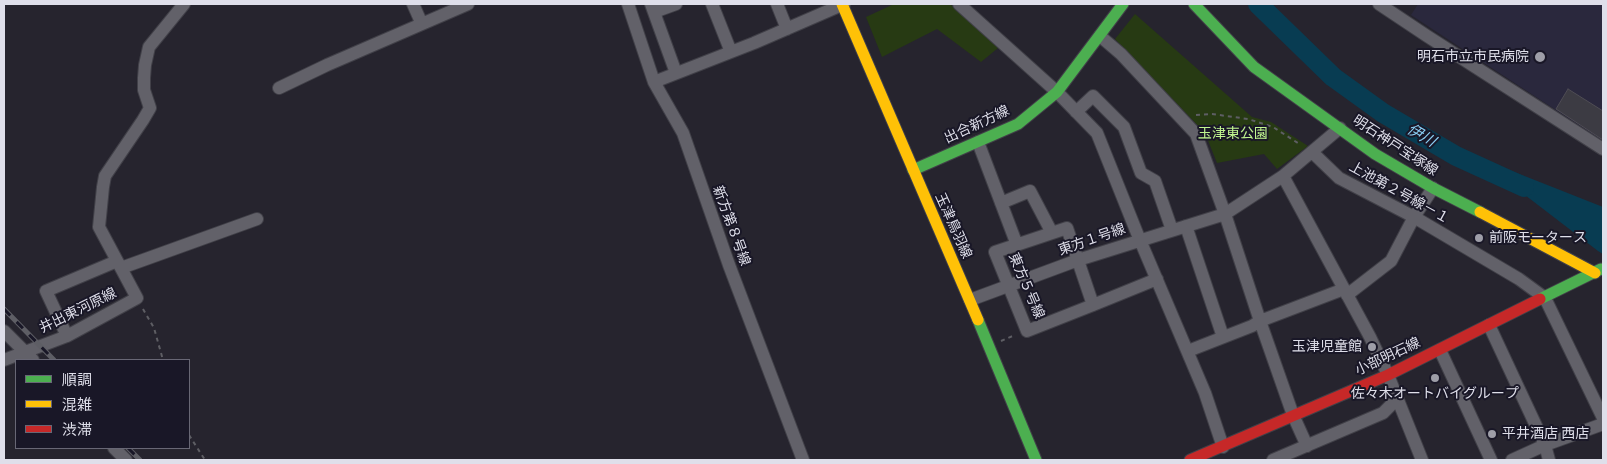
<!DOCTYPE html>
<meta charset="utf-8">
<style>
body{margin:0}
#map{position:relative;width:1607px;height:464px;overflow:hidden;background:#26242e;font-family:"Archivo Narrow","Noto Sans JP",sans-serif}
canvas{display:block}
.frame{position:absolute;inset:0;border:5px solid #dfdfea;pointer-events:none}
.legend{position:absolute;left:15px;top:359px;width:175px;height:90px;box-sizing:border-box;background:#191727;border:1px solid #686775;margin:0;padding:6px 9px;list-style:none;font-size:15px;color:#dfdfea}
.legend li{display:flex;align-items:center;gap:10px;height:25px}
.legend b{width:25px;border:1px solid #686775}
</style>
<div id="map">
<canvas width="1607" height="464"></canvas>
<div class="frame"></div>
<ul class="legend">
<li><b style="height:6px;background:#4caf50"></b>順調</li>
<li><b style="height:6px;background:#ffc107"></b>混雑</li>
<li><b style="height:6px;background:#c62828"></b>渋滞</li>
</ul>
</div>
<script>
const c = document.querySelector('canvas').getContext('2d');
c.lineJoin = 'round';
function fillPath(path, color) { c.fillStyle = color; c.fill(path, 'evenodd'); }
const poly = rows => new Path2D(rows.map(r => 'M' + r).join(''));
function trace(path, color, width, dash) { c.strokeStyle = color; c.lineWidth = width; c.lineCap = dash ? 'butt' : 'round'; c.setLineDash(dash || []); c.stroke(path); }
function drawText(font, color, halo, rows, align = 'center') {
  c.font = font + ' "Archivo Narrow","Noto Sans JP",sans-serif'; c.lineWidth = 4; c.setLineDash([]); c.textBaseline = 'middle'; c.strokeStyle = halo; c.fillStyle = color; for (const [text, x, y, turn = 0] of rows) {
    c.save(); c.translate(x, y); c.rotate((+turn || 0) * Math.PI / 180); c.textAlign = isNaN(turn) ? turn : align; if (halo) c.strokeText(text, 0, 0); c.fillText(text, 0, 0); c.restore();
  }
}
fillPath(poly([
 [1418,4,1603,4,1603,141,1411,15]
]), '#2a283d');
fillPath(poly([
 [894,4,950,4,998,48,981,62,937,29,882,57,866,17],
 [1135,14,1252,117,1271,122,1308,146,1277,169,1264,154,1217,163,1205,133,1115,39]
]), '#273a13');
fillPath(poly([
 [1474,156,1603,207,1603,254,1598,251]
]), '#083c52');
trace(poly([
 [1258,4,1333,77,1383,113,1456,156,1524,187]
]), '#083c52', 20);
const building = poly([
 [1568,89,1603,111,1603,140,1556,109,1568,89]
]);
fillPath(building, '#3c3b43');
trace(building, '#4e4c54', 1);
const street = poly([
 [413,4,421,22],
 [628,4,654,82,683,133,729,265,803,460],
 [651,4,676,73],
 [712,4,731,52],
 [777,4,787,29],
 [959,4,1057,92,1097,133,1137,233,1205,393,1223,447],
 [1379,4,1427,36,1603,149],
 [654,12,676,4],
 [1100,36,1121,54,1196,134,1225,214,1260,321,1293,415,1307,446],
 [654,82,754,43,844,4],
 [279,88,327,65,468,4],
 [1076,112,1093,96,1124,127,1141,173,1155,181,1172,230],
 [978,142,1017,245],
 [1312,152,1339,178,1414,217,1519,279,1545,298,1603,418],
 [1283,176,1370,337,1388,375,1422,460],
 [1001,203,1030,191,1052,233],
 [1186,226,1223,337],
 [121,268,257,219],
 [1347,295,1391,261,1414,217,1433,188],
 [970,300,1078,260,1225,214,1283,176,1340,128],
 [1093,305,1067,228,995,252,1027,331,1093,305,1157,279],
 [1489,325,1545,445,1549,460],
 [4,331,33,360],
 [67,336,46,291,117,261],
 [1440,350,1491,460],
 [1188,351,1252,326,1260,321,1344,289],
 [4,360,67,336,137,298,99,227,103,187,105,176,143,120,150,108,144,90,144,78,145,65,149,47,184,4],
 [114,448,126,460],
 [1273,460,1383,413,1396,400],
 [1512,460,1545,445,1603,424]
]);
const fast = poly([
 [1194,4,1254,67,1375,154,1433,188,1480,212],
 [913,170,1018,124,1057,92,1123,4],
 [1540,299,1601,269],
 [978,320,1036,460]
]);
const slow = poly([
 [842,4,978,320],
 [1480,212,1595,273]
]);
const jam = poly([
 [1190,460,1388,375,1540,299]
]);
trace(street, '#414048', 14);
trace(fast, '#414048', 13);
trace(slow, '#414048', 13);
trace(jam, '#414048', 13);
trace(poly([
 [1196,115,1212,114,1248,119,1273,127,1301,145],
 [143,309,154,328,163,360],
 [1001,341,1015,335],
 [189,435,205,460]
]), '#5e5e64', 2, [4, 4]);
trace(street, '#626169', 12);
trace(fast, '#4caf50', 11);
trace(slow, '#ffc107', 11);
trace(jam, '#c62828', 11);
const rail = poly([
 [4,309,54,360],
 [128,448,140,460]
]);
trace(rail, '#5e5e65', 5);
trace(rail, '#191727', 3, [9]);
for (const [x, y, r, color] of [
 [1540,57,6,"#9e9ea8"],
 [1479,238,5,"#9e9ea8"],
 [1372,347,5,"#9e9ea8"],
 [1435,378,5,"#9e9ea8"],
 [1492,434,5,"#9e9ea8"]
]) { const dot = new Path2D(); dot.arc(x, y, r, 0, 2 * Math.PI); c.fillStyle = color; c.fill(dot); trace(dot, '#191727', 2); }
drawText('14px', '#dfdfea', '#191727', [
 ["明石市立市民病院",1529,57],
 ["前阪モータース",1489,238,"left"],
 ["玉津児童館",1362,347],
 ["佐々木オートバイグループ",1435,394,"center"],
 ["平井酒店 西店",1502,434,"left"]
], 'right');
drawText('14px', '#dfdfea', '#191727', [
 ["出合新方線",977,125,-25],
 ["明石神戸宝塚線",1395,146,33],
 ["上池第２号線－１",1399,193,29],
 ["新方第８号線",731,226,70],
 ["玉津鳥羽線",953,226,66],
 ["東方１号線",1092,240,-19],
 ["東方５号線",1026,286,67],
 ["井出東河原線",78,311,-26],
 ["小部明石線",1388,357,-25]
]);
drawText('14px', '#c0f68f', '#191727', [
 ["玉津東公園",1233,134]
]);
drawText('italic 15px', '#8bcff4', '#191727', [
 ["伊川",1421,136,30]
]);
</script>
